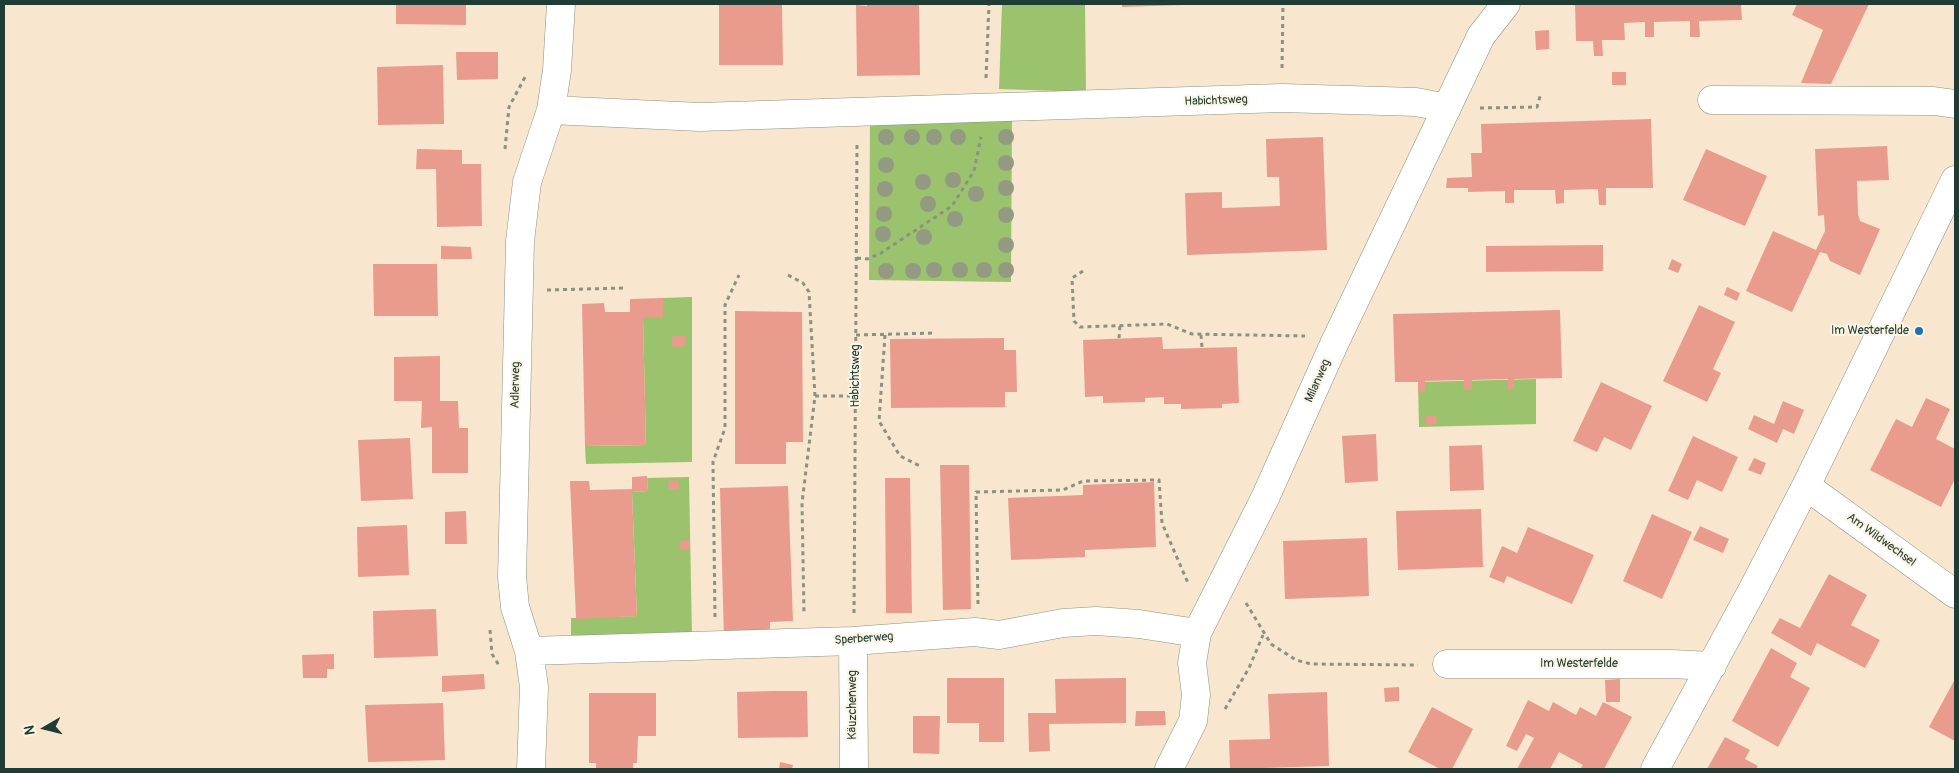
<!DOCTYPE html>
<meta charset="utf-8">
<style>
body{margin:0}
#map{position:relative;width:1959px;height:773px;overflow:hidden;background:#f8e6cf;font-family:Pangolin,sans-serif}
canvas{display:block}
.frame{position:absolute;inset:0;border:5px solid #1f3d34;pointer-events:none}
.north{position:absolute;left:20px;top:703px;width:50px;height:50px;-webkit-text-stroke:4px #fcf5e5;paint-order:stroke;rotate:262deg;font-size:14px;font-weight:700;line-height:20px;text-align:center;color:#1f3d34}
.north::after{content:'';display:block;margin:auto;width:18px;height:22px;background:#1f3d34;clip-path:polygon(50% 0,100% 100%,50% 72%,0 100%)}
</style>
<div id="map">
<canvas width="1959" height="773"></canvas>
<div class="frame"></div>
<div class="north">N</div>
</div>
<script>
const c = document.querySelector('canvas').getContext('2d');
c.lineJoin = 'round';
function fillPath(path, color) { c.fillStyle = color; c.fill(path, 'evenodd'); }
const poly = rows => new Path2D(rows.map(r => 'M' + r).join(''));
function trace(path, color, width, dash) { c.strokeStyle = color; c.lineWidth = width; c.lineCap = dash ? 'butt' : 'round'; c.setLineDash(dash || []); c.stroke(path); }
function drawText(font, color, halo, rows, align = 'center') {
  c.font = font + ' Pangolin,sans-serif'; c.lineWidth = 4; c.setLineDash([]); c.textBaseline = 'middle'; c.strokeStyle = halo; c.fillStyle = color; for (const [text, x, y, turn = 0] of rows) {
    c.save(); c.translate(x, y); c.rotate((+turn || 0) * Math.PI / 180); c.textAlign = isNaN(turn) ? turn : align; if (halo) c.strokeText(text, 0, 0); c.fillText(text, 0, 0); c.restore();
  }
}
fillPath(poly([
 [1002,4,1085,4,1086,92,999,89],
 [1012,116,1011,282,869,280,870,119],
 [692,297,692,462,586,464,585,446,646,445,643,317,663,317,663,298],
 [1536,379,1536,424,1419,427,1418,382],
 [689,477,692,638,571,641,571,618,637,616,632,492,648,491,647,478]
]), '#9bc26d');
fillPath(poly([
 [396,4,466,4,466,25,396,24],
 [719,4,782,4,783,65,719,65],
 [867,4,919,4,920,75,857,76,856,5,867,6],
 [1122,4,1183,4,1183,5,1122,7],
 [1575,4,1741,4,1742,20,1699,21,1700,37,1690,37,1690,21,1654,22,1654,37,1645,37,1645,22,1624,23,1625,40,1602,40,1603,56,1594,56,1593,41,1576,41],
 [1797,4,1869,4,1831,84,1801,83,1823,30,1792,15],
 [1549,30,1549,49,1536,50,1535,31],
 [456,52,498,52,498,79,457,80],
 [443,65,444,124,378,125,377,67],
 [1612,72,1626,72,1626,85,1612,85],
 [1651,119,1653,188,1606,188,1606,205,1599,205,1598,189,1564,190,1564,203,1556,204,1555,190,1514,190,1514,203,1505,203,1505,191,1468,192,1468,188,1446,188,1447,178,1472,177,1471,153,1482,153,1481,124],
 [1323,137,1327,250,1187,255,1185,193,1222,192,1222,208,1280,206,1279,177,1267,177,1266,139],
 [1887,146,1889,180,1857,181,1858,214,1860,221,1880,229,1860,275,1830,261,1827,254,1820,252,1792,312,1746,291,1773,231,1816,250,1825,231,1824,215,1818,216,1815,149],
 [417,149,462,150,462,164,481,164,482,226,437,227,436,169,416,169],
 [1706,149,1767,176,1745,226,1683,200],
 [1603,245,1603,271,1486,272,1486,246],
 [441,246,471,247,472,259,441,259],
 [1672,259,1682,264,1678,273,1668,269],
 [373,264,437,264,438,316,374,316],
 [1727,287,1740,293,1737,301,1724,295],
 [663,298,663,317,643,317,646,445,585,446,582,304,604,303,605,312,630,312,630,299],
 [1699,305,1735,322,1713,369,1721,373,1707,402,1663,381],
 [1560,310,1562,378,1514,379,1514,389,1508,389,1508,379,1472,380,1472,390,1463,390,1464,380,1425,381,1425,391,1418,392,1418,382,1395,382,1393,314],
 [735,311,802,312,803,442,786,442,786,464,735,464],
 [685,335,686,346,673,347,671,337],
 [1162,337,1163,349,1237,347,1239,403,1222,404,1222,408,1181,409,1181,404,1164,404,1164,397,1145,398,1145,402,1103,403,1103,396,1085,397,1083,340],
 [1004,338,1004,350,1016,350,1017,392,1005,392,1005,407,891,408,890,339],
 [440,356,440,401,458,401,459,428,468,428,468,473,432,473,432,427,421,428,422,401,394,401,394,357],
 [1601,382,1652,406,1631,450,1604,437,1597,452,1573,441],
 [1926,398,1950,409,1936,439,1955,449,1955,479,1941,507,1870,470,1896,419,1912,427],
 [1783,401,1804,410,1794,434,1783,429,1777,443,1748,429,1754,415,1774,424],
 [1436,415,1437,424,1426,425,1426,416],
 [1376,434,1378,481,1345,483,1342,436],
 [1693,436,1738,457,1722,492,1697,480,1688,500,1668,491],
 [410,438,413,499,361,501,358,440],
 [1482,445,1484,490,1450,491,1449,446],
 [1754,458,1766,463,1761,475,1748,470],
 [940,465,969,465,971,609,943,610],
 [647,476,648,491,632,492,637,616,576,619,570,481,589,481,590,490,632,489,632,477],
 [885,478,910,478,912,613,886,613],
 [678,480,679,489,669,490,668,481],
 [1154,482,1156,547,1085,550,1085,557,1011,560,1008,498,1083,495,1083,485],
 [788,486,793,621,770,622,770,638,724,640,720,488],
 [1481,509,1483,567,1398,570,1396,511],
 [466,511,467,544,445,544,445,512],
 [1652,514,1692,532,1662,599,1623,581],
 [407,525,409,575,358,577,357,527],
 [1700,526,1729,539,1723,553,1693,540],
 [1528,527,1594,555,1572,604,1507,576,1504,583,1489,577,1502,546,1517,553],
 [1367,538,1369,596,1285,599,1283,541],
 [690,540,690,549,680,549,680,541],
 [1829,574,1867,595,1851,625,1880,640,1865,668,1817,643,1811,656,1771,633,1780,618,1800,628],
 [436,609,438,656,374,658,373,611],
 [1771,648,1797,663,1790,677,1810,688,1778,747,1732,721],
 [334,654,334,669,327,669,327,678,303,678,302,655],
 [484,674,485,689,442,692,442,676],
 [947,678,1004,678,1004,742,979,742,979,723,947,723],
 [1126,678,1126,723,1049,724,1050,751,1029,752,1028,713,1056,713,1055,679],
 [1620,679,1620,702,1606,702,1605,680],
 [1955,679,1955,741,1929,727],
 [1399,687,1399,701,1385,702,1384,688],
 [772,691,807,691,808,737,738,738,737,692],
 [1327,692,1329,766,1230,769,1229,740,1270,739,1268,694],
 [589,693,656,693,656,736,638,736,637,763,633,763,633,769,596,769,596,763,589,763],
 [1528,700,1549,711,1553,702,1576,715,1580,707,1596,716,1603,702,1632,717,1604,769,1580,769,1583,765,1559,752,1550,769,1517,769,1534,738,1526,734,1517,751,1506,746],
 [443,703,445,760,368,762,365,705],
 [1432,707,1473,729,1452,769,1440,769,1408,752],
 [1136,711,1165,711,1166,725,1135,726],
 [913,716,940,716,939,754,913,753],
 [1725,737,1750,750,1745,759,1758,766,1756,769,1707,769],
 [780,762,793,765,792,769,779,769]
]), '#e99c8d');
const minor = poly([
 [1712,100,1934,101,1955,104],
 [551,110,700,117,1282,98,1416,102,1447,108],
 [1806,486,1955,594],
 [853,641,854,769],
 [529,651,853,641,975,632,999,635,1063,623,1096,621,1139,624,1197,633],
 [1447,664,1671,664,1712,666],
 [531,769,534,687,529,651,515,607,512,577,520,241,527,182,551,110,557,70,561,4],
 [1169,769,1193,721,1196,695,1192,663,1197,633,1265,498,1335,342,1481,36,1506,4],
 [1655,769,1753,589,1806,486,1955,180]
]);
trace(minor, '#8c9282', 29);
trace(poly([
 [1282,68,1283,4],
 [986,78,989,4],
 [1480,108,1537,107,1541,93],
 [505,149,509,107,525,77],
 [857,258,867,259,881,253,952,206,974,171,981,137],
 [1083,271,1072,278,1074,321,1080,327,1167,324,1192,334,1305,336],
 [788,275,803,283,809,292,815,396,802,503,804,614],
 [547,290,624,288],
 [856,335,936,333],
 [885,335,879,421,900,456,920,466],
 [1201,335,1202,348],
 [1119,338,1120,325],
 [815,396,856,396],
 [1246,603,1271,644,1296,660,1311,664,1418,665],
 [978,604,976,492,1063,490,1083,481,1159,480,1162,523,1188,583],
 [854,613,857,142],
 [715,617,713,462,725,428,725,305,739,275],
 [490,630,492,654,500,667],
 [1225,709,1249,668,1263,635]
]), '#8c9282', 3, [4, 4]);
trace(minor, '#fff', 28);
c.fillStyle = '#929b81';
for (const [x, y] of [
 [886,137],
 [912,137],
 [934,137],
 [958,137],
 [1006,137],
 [1006,163],
 [886,165],
 [953,180],
 [923,182],
 [1006,188],
 [885,189],
 [976,194],
 [928,204],
 [884,214],
 [1006,215],
 [955,219],
 [883,234],
 [924,237],
 [1006,245],
 [934,270],
 [960,270],
 [984,270],
 [1006,270],
 [886,271],
 [913,271]
]) { c.beginPath(); c.arc(x, y, 8, 0, 2 * Math.PI); c.fill(); }
for (const [x, y, r, color] of [
 [1919,331,5,"#1f6fb2"]
]) { const dot = new Path2D(); dot.arc(x, y, r, 0, 2 * Math.PI); c.fillStyle = color; c.fill(dot); trace(dot, '#fcf5e5', 2); }
drawText('12px', '#1f3d34', '#fcf5e5', [
 ["Habichtsweg",1216,101,-2],
 ["Habichtsweg",856,376,-90],
 ["Milanweg",1318,381,-66],
 ["Adlerweg",516,385,-89],
 ["Am Wildwechsel",1881,540,36],
 ["Sperberweg",864,639,-4],
 ["Im Westerfelde",1579,664],
 ["Käuzchenweg",853,705,-90]
]);
drawText('12px', '#1f3d34', '#fcf5e5', [
 ["Im Westerfelde",1909,331]
], 'right');
</script>
